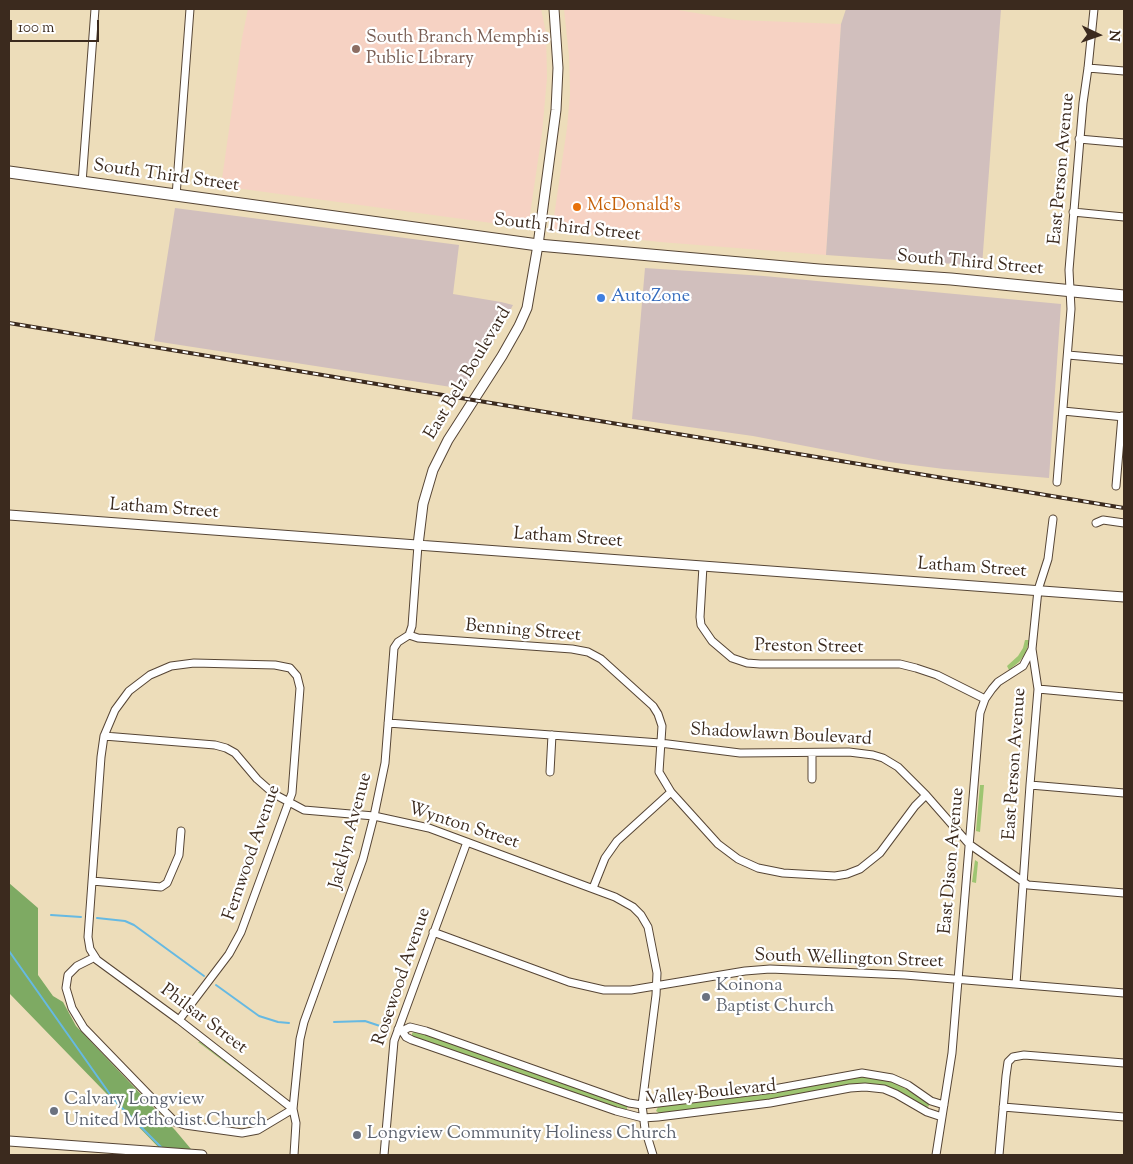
<!DOCTYPE html>
<style>
body{margin:0}
#map{position:relative;width:1133px;height:1164px;overflow:hidden;background:#edddba;font-family:"Sorts Mill Goudy",serif}
canvas{display:block}
.frame{position:absolute;inset:0;border:10px solid #3b2a1e;pointer-events:none}
.north{position:absolute;left:1073px;top:10px;width:50px;height:50px;-webkit-text-stroke:4px #fff;paint-order:stroke;rotate:93deg;font-size:14px;font-weight:700;line-height:20px;text-align:center;color:#3b2a1e}
.north::after{content:'';display:block;margin:auto;width:18px;height:22px;background:#3b2a1e;clip-path:polygon(50% 0,100% 100%,50% 72%,0 100%)}
.scale{position:absolute;left:10px;top:20px;width:89px;height:22px;box-sizing:border-box;border:2px solid #3b2a1e;border-top:0;padding-left:6px;font-size:15px;line-height:18px;white-space:nowrap;color:#3b2a1e;-webkit-text-stroke:4px #fff;paint-order:stroke}
</style>
<div id="map">
<canvas width="1133" height="1164"></canvas>
<div class="frame"></div>
<div class="north">N</div>
<div class="scale">100 m</div>
</div>
<script>
const c = document.querySelector('canvas').getContext('2d');
c.lineJoin = 'round';
function fillPath(path, color) { c.fillStyle = color; c.fill(path, 'evenodd'); }
const poly = rows => new Path2D(rows.map(r => 'M' + r).join(''));
function trace(path, color, width, dash) { c.strokeStyle = color; c.lineWidth = width; c.lineCap = dash ? 'butt' : 'round'; c.setLineDash(dash || []); c.stroke(path); }
function drawText(font, color, halo, rows, align = 'center') {
  c.font = font + ' "Sorts Mill Goudy",serif'; c.lineWidth = 4.5; c.setLineDash([]); c.textBaseline = 'middle'; c.strokeStyle = halo; c.fillStyle = color; for (const [text, x, y, turn = 0] of rows) {
    c.save(); c.translate(x, y); c.rotate((+turn || 0) * Math.PI / 180); c.textAlign = isNaN(turn) ? turn : align; if (halo) c.strokeText(text, 0, 0); c.fillText(text, 0, 0); c.restore();
  }
}
fillPath(poly([
 [248,9,541,9,546,33,547,78,542,133,528,228,221,186,242,38],
 [564,9,672,9,737,20,841,24,826,255,660,242,552,230,567,128,570,94,569,56]
]), '#f6d2c3');
fillPath(poly([
 [846,9,1001,9,982,266,826,255,841,24],
 [175,208,459,245,453,294,501,302,513,305,491,346,464,389,154,341],
 [645,268,764,276,1061,304,1049,478,944,469,889,462,753,436,632,419]
]), '#d1bfbd');
fillPath(poly([
 [1025,640,1029,640,1026,653,1019,662,1009,670,1007,666,1018,656,1023,648],
 [980,785,984,785,980,832,976,831],
 [975,860,978,862,976,883,972,882],
 [416,1031,627,1105,627,1109,625,1111,412,1037,412,1033],
 [198,1042,200,1042,279,1103],
 [861,1076,892,1081,928,1102,929,1106,925,1108,866,1084,862,1084,779,1099,661,1114,656,1111,658,1107,778,1091]
]), '#9ec571');
fillPath(poly([
 [9,883,38,908,38,975,53,996,63,1002,76,1026,175,1130,196,1155,166,1155,9,993]
]), '#7eaa63');
trace(poly([
 [51,915,81,917],
 [97,918,125,921,134,925,204,976],
 [9,951,114,1100,164,1150],
 [216,985,259,1016,278,1022,289,1023],
 [334,1022,365,1021,383,1027]
]), '#66b9e2', 2);
const minor = poly([
 [1088,68,1124,71],
 [1079,139,1124,143],
 [82,183,95,9],
 [176,196,190,9],
 [1073,212,1124,217],
 [1068,355,1124,360],
 [1063,411,1124,417],
 [1057,482,1071,309,1069,270,1083,103,1088,68,1094,9],
 [1116,486,1122,416],
 [1096,523,1103,520,1124,523],
 [703,566,700,617,701,625,712,641,732,658,747,663,760,664,900,664,916,668,937,675,985,699],
 [409,635,418,638,572,649,588,652,601,659,653,706,658,714,662,726,659,772,671,792,718,844,738,859,758,868,783,873,835,876,847,874,860,869,880,853,915,806,926,795],
 [1038,689,1124,697],
 [388,723,660,743,740,753,849,752,873,755,883,758,898,767,926,795,969,844,1028,885,1124,893],
 [104,736,215,745,226,748,235,753,257,779,274,794,304,810,374,816,429,828,615,897,633,907,641,915,648,927,657,973,656,995,642,1105,645,1129,653,1155],
 [550,772,552,735],
 [812,779,812,753],
 [1030,785,1124,793],
 [92,881,161,887,167,883,179,855,181,831],
 [593,888,605,858,617,841,671,792],
 [433,932,569,982,604,990,631,990,745,971,770,969,905,975,1124,993],
 [95,957,77,966,68,975,66,988,72,1008,84,1028,175,1122,185,1125,242,1133,258,1130,293,1109,179,1020,97,960,90,949,88,937,101,757,104,736,115,710,129,691,150,675,171,666,194,663,275,665,290,668,297,676,300,688,292,793,241,932,229,954,179,1020],
 [1016,984,1030,785,1038,689,1032,649,1038,590,1048,559,1053,519],
 [398,1029,402,1031,406,1037,412,1040,616,1111,643,1118,658,1117,770,1103,850,1088,865,1087,884,1089,896,1094,927,1112,942,1117],
 [402,1031,410,1027,426,1031,629,1103,642,1105,774,1089,862,1073,892,1078,908,1085,931,1101,944,1105],
 [1003,1107,1124,1117],
 [294,1155,296,1123,293,1109,300,1039,304,1022,363,859,374,816,385,763,394,648,398,642,409,635,412,626,418,545],
 [384,1155,394,1041,467,842],
 [936,1155,952,1053,980,713,985,699,992,689,998,682,1023,666,1032,649],
 [999,1155,1006,1076,1008,1062,1013,1057,1024,1055,1124,1063]
]);
const tertiary = poly([
 [9,515,1124,597],
 [418,545,423,504,433,470,448,440,502,356,519,326,527,308,538,245,556,110,558,68,554,9],
 [9,1141,202,1155]
]);
const primary = poly([
 [9,172,538,245,819,270,951,279,1124,296]
]);
trace(minor, '#564535', 9);
trace(tertiary, '#564535', 11);
trace(primary, '#564535', 13);
trace(minor, '#fff', 7);
trace(tertiary, '#fff', 9);
trace(primary, '#fff', 11);
const rail = poly([
 [9,323,1124,508]
]);
trace(rail, '#3b2a1e', 4);
trace(rail, '#fff', 2, [5.5]);
for (const [x, y, r, color] of [
 [356,49,5,"#8d6e63"],
 [577,207,5,"#e8710a"],
 [601,298,5,"#3f7fe0"],
 [706,997,5,"#6b7280"],
 [54,1111,5,"#6b7280"],
 [357,1135,5,"#6b7280"]
]) { const dot = new Path2D(); dot.arc(x, y, r, 0, 2 * Math.PI); c.fillStyle = color; c.fill(dot); trace(dot, '#fff', 2); }
drawText('18px', '#785e54', '#fff', [
 ["South Branch Memphis",366,39],
 ["Public Library",366,60]
], 'left');
drawText('18px', '#3b2a1e', '#fff', [
 ["East Person Avenue",1063,169,-85],
 ["South Third Street",166,177,8],
 ["South Third Street",567,229,6],
 ["South Third Street",970,264,5],
 ["East Belz Boulevard",469,374,-59],
 ["Latham Street",164,510,4],
 ["Latham Street",568,539,4],
 ["Latham Street",972,569,4],
 ["Benning Street",523,632,5],
 ["Preston Street",809,648,1],
 ["Shadowlawn Boulevard",781,736,3],
 ["East Person Avenue",1016,764,-86],
 ["Wynton Street",463,827,18],
 ["Jacklyn Avenue",352,831,-75],
 ["Fernwood Avenue",253,853,-71],
 ["East Dison Avenue",953,861,-85],
 ["South Wellington Street",849,960,2],
 ["Rosewood Avenue",403,977,-71],
 ["Philsar Street",203,1020,37],
 ["Valley Boulevard",711,1094,-6]
]);
drawText('18px', '#c56008', '#fff', [
 ["McDonald's",587,207]
], 'left');
drawText('18px', '#366cbe', '#fff', [
 ["AutoZone",611,298]
], 'left');
drawText('18px', '#5b616d', '#fff', [
 ["Koinona",716,987],
 ["Baptist Church",716,1008],
 ["Calvary Longview",64,1101],
 ["United Methodist Church",64,1122],
 ["Longview Community Holiness Church",367,1135]
], 'left');
</script>
